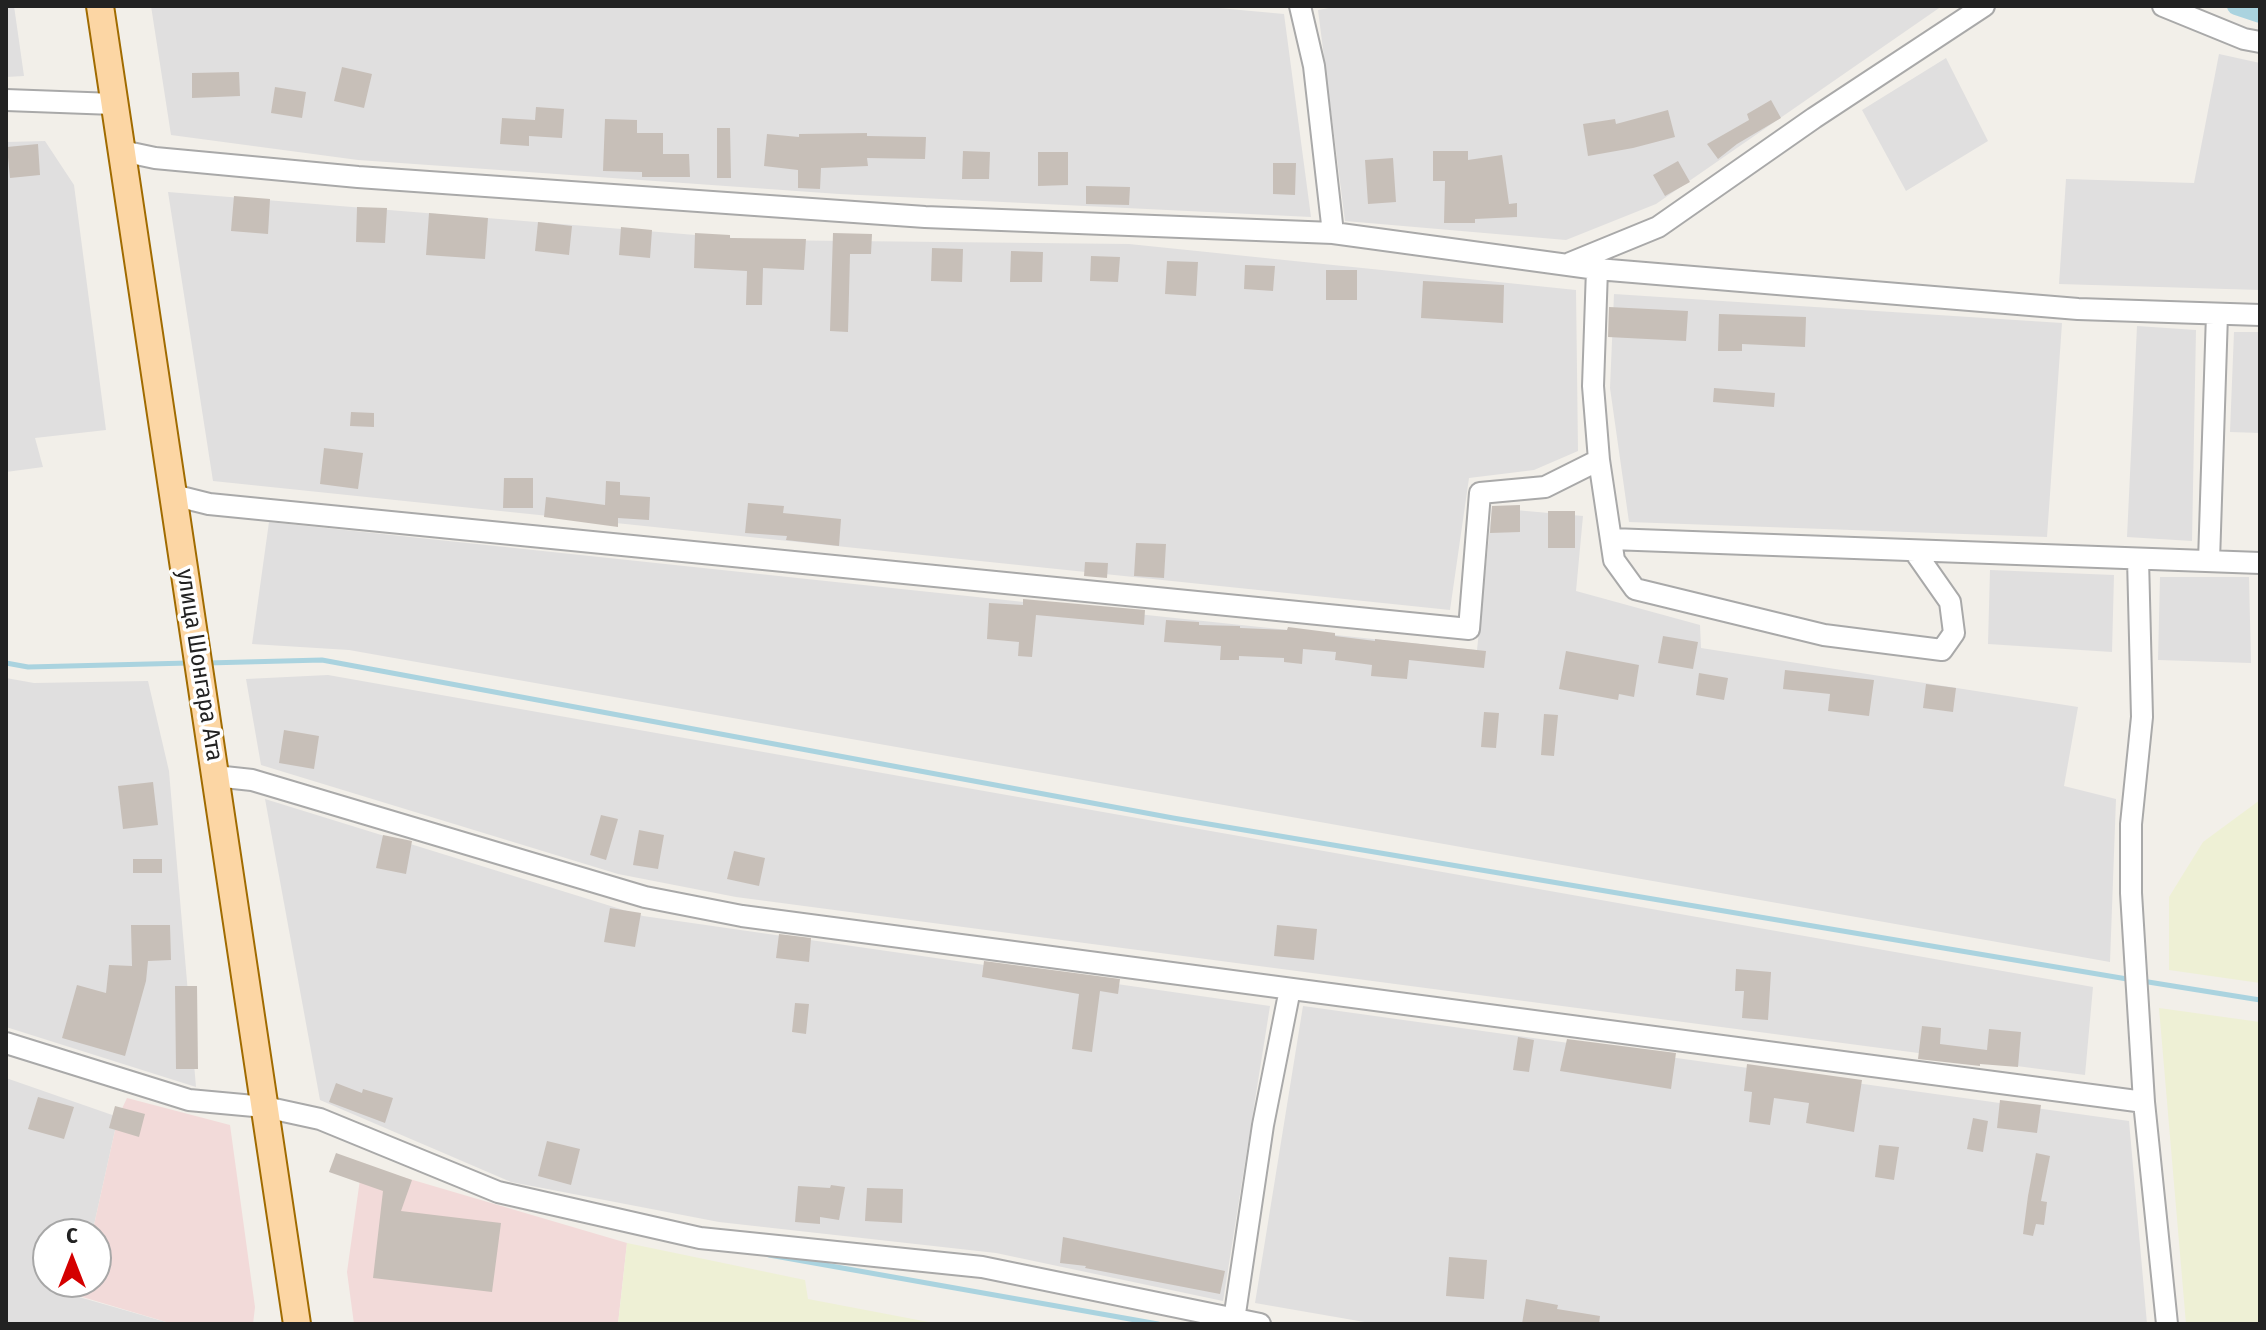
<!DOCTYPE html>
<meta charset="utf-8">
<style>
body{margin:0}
#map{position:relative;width:2266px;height:1330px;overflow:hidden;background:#f2efe9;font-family:"Fira Sans Condensed",sans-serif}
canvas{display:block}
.frame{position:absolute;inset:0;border:8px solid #222;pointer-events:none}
.north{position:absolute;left:32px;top:1218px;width:80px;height:80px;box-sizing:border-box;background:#fff;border:2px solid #a7a7a7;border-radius:50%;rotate:0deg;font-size:22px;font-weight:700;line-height:32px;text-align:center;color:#222}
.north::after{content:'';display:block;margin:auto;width:28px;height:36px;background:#d40000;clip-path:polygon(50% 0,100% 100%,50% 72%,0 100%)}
</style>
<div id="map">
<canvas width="2266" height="1330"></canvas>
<div class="frame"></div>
<div class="north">С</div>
</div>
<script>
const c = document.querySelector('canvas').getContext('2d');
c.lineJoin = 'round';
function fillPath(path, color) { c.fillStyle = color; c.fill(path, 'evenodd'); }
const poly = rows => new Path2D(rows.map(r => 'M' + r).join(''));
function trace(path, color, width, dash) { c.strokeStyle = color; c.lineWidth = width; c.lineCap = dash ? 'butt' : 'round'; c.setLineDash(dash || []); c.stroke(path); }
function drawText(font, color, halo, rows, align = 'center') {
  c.font = font + ' "Fira Sans Condensed",sans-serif'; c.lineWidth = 7; c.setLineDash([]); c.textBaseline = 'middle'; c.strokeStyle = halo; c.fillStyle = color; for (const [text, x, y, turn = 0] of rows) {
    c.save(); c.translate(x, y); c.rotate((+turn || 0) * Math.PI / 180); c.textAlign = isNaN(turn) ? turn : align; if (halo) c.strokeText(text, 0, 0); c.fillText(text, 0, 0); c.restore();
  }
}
fillPath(poly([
 [6,6,14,6,24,76,6,77],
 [151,6,1197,6,1284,14,1311,217,839,194,358,160,171,135],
 [1340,6,1942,6,1656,204,1566,240,1345,221,1318,10],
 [2219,54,2260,63,2260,290,2059,284,2066,179,2194,183],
 [1946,58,1988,141,1906,191,1862,110],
 [45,141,74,185,106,430,35,438,43,467,6,472,6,142],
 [168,192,757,240,1129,244,1576,290,1578,451,1534,470,1469,478,1450,610,213,481],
 [1614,294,2062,323,2047,537,1629,522,1610,388],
 [2137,326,2196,330,2192,541,2127,537],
 [2234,332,2260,332,2260,433,2230,432],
 [1492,508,1583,516,1576,591,1700,625,1701,648,2078,707,2064,786,2116,799,2110,962,349,650,252,644,269,522,1477,650],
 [1990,570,2114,575,2112,652,1988,644],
 [2160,577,2249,577,2251,663,2158,660],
 [328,675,2093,987,2085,1075,736,897,618,874,261,765,246,679],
 [6,678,34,683,148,681,169,771,196,1087,6,1027],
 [265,799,643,916,1270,1006,1223,1301,996,1253,719,1222,511,1182,320,1100],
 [1303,1006,2129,1121,2147,1324,1376,1324,1255,1303],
 [6,1078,118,1117,92,1234,48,1234,48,1282,82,1282,79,1297,173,1324,6,1324]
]), '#e0dfdf');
fillPath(poly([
 [127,1098,230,1125,255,1307,253,1324,173,1324,79,1296,82,1282,96,1282,96,1234,92,1234,118,1117],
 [362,1165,627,1243,618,1324,354,1324,347,1272]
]), '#f2dad9');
fillPath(poly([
 [2260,800,2260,983,2169,970,2169,897,2203,842],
 [2159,1008,2260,1022,2260,1324,2186,1324],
 [627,1243,805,1280,808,1299,939,1324,618,1324]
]), '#eef0d5');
trace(poly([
 [6,663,28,667,189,663],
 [207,663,322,660,1173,818,2133,980],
 [2142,981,2260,1000],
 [769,1255,1158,1324]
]), '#aad3df', 5);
trace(poly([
 [2236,6,2260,14]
]), '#aad3df', 18);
fillPath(poly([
 [342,67,372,74,364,108,334,101],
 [239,72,240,96,192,98,192,73],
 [275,87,306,92,302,118,271,113],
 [1771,100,1781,118,1737,144,1718,159,1707,144,1749,120,1747,114],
 [536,107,564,109,562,138,529,136,529,146,500,144,502,118,535,120],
 [1668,110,1675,137,1633,148,1588,156,1583,124,1615,119,1616,124],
 [605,119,637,120,637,133,663,133,663,154,689,154,690,177,642,177,642,172,603,171],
 [717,128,730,128,731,178,717,178],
 [867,133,867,136,926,137,925,159,867,158,868,166,821,168,820,189,798,188,798,170,764,166,767,134,799,137,799,134],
 [38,144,40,175,10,178,7,147],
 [963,151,990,152,989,179,962,179],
 [1433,151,1468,151,1468,160,1502,155,1509,204,1517,203,1517,217,1475,219,1475,223,1444,223,1445,181,1433,181],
 [1038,152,1068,152,1068,185,1038,186],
 [1393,158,1396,202,1368,204,1365,160],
 [1678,161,1690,182,1665,196,1653,175],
 [1273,163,1296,163,1295,195,1273,194],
 [1086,186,1130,187,1129,205,1086,204],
 [234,196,270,199,268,234,231,231],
 [357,207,387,208,385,243,356,242],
 [429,213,488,218,485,259,426,255],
 [538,222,572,226,569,255,535,251],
 [621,227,652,230,650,258,619,255],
 [695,233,730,235,730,238,806,239,804,270,763,268,762,305,746,305,747,271,694,268],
 [833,233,872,234,871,254,850,254,848,332,830,331],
 [932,248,963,249,962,282,931,281],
 [1011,251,1043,252,1042,282,1010,282],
 [1091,256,1120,257,1118,282,1090,281],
 [1167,261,1198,262,1196,296,1165,294],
 [1245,265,1275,266,1273,291,1244,289],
 [1326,270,1357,270,1357,300,1326,300],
 [1423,281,1504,285,1503,323,1421,318],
 [1609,307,1688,311,1686,341,1608,337],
 [1719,314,1806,317,1805,347,1742,344,1742,351,1718,351],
 [1714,388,1775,393,1774,407,1713,402],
 [351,412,374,413,374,427,350,426],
 [324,448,363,453,358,489,320,484],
 [504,478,533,478,533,508,503,508],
 [606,481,620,482,620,495,650,497,649,520,618,518,618,527,544,517,546,497,605,505],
 [748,503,784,506,783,513,841,519,839,546,786,540,787,536,745,533],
 [1520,505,1520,532,1490,533,1492,506],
 [1548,511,1575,511,1575,548,1548,548],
 [1136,543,1166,544,1164,578,1134,576],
 [1085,562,1108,563,1107,578,1084,576],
 [1023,599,1145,610,1144,625,1036,615,1032,657,1018,656,1019,642,987,639,989,603,1023,605],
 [1166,620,1199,622,1199,625,1240,626,1240,628,1287,630,1288,627,1335,633,1335,636,1375,641,1375,639,1486,651,1484,668,1409,660,1407,679,1371,676,1372,665,1335,660,1336,652,1303,649,1302,664,1284,662,1284,658,1239,656,1239,660,1220,660,1221,646,1164,642],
 [1663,636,1698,642,1693,669,1658,663],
 [1566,651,1639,665,1634,697,1619,694,1618,700,1559,689],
 [1785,670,1874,680,1869,716,1828,711,1830,694,1783,689],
 [1699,673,1728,678,1724,700,1696,695],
 [1926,684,1956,688,1953,712,1923,708],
 [1484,712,1499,713,1496,748,1481,747],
 [1544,714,1558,715,1554,756,1541,755],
 [284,730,319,736,314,769,279,763],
 [153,782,158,825,123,829,118,786],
 [601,815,618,819,606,860,590,855],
 [639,830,664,835,658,869,633,865],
 [383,835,412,841,406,874,376,868],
 [734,851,765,858,759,886,727,879],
 [133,859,162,859,162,873,133,873],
 [610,908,641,913,635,947,604,942],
 [131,925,170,925,171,960,148,961,146,981,125,1056,62,1038,77,985,106,993,109,965,132,966],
 [1277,925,1317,929,1314,960,1274,956],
 [779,934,811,938,809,962,776,958],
 [984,961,1120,979,1118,994,1100,991,1092,1052,1072,1049,1079,994,982,977],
 [1736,969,1771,972,1768,1020,1742,1018,1744,991,1735,991],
 [175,986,197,986,198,1069,176,1069],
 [795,1003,809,1004,806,1034,792,1032],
 [1922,1026,1941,1028,1940,1044,1987,1050,1989,1029,2021,1032,2018,1067,1980,1064,1980,1066,1918,1059],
 [1518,1037,1534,1040,1529,1072,1513,1070],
 [1567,1039,1676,1053,1671,1089,1560,1071],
 [1747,1064,1862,1080,1854,1132,1806,1123,1809,1103,1774,1098,1770,1125,1749,1122,1752,1092,1744,1091],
 [336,1083,362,1093,363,1089,393,1098,385,1123,329,1102],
 [38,1097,74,1107,64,1139,28,1129],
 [2000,1100,2041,1105,2037,1133,1997,1128],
 [115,1106,145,1114,139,1137,109,1128],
 [1973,1118,1988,1121,1983,1152,1967,1149],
 [547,1141,580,1149,571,1185,538,1176],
 [1879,1145,1899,1147,1894,1180,1875,1177],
 [336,1153,412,1180,401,1211,501,1223,492,1292,373,1278,383,1191,329,1172],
 [2036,1153,2050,1156,2041,1201,2047,1202,2044,1225,2036,1224,2033,1236,2023,1234,2028,1196],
 [831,1185,845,1187,839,1220,820,1217,820,1224,795,1222,798,1186,830,1188],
 [867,1188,903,1189,902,1223,865,1221],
 [1063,1237,1225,1271,1220,1294,1085,1268,1086,1266,1060,1263],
 [1449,1257,1487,1260,1484,1299,1446,1296],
 [1526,1299,1558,1305,1557,1309,1600,1316,1599,1324,1522,1324]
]), '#c7bfb8');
const minor = poly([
 [1300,6,1314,66,1333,233],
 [2163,6,2244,39,2260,42],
 [6,100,114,104],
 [122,151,155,158,358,177,925,217,1333,233,1597,269,2078,309,2260,315],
 [1570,263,1658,227,1814,118,1984,6],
 [1597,269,1593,386,1599,460,1614,560,1635,589,1824,635,1942,650,1954,633,1950,602,1915,552],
 [173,495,209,504,1469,629,1480,493,1545,487,1599,460],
 [1611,539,2260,563],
 [2138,559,2142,717,2131,824,2131,893,2144,1102,2167,1324],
 [2209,561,2217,314],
 [215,776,252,780,645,897,742,916,2144,1102],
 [6,1043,189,1100,265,1107,320,1119,498,1192,700,1238,982,1267,1260,1324],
 [1234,1320,1263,1125,1290,989]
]);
const major = poly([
 [100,6,297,1324]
]);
trace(minor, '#a9a9a9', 24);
trace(major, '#a06b00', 30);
trace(minor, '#fff', 20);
trace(major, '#fcd6a4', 26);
drawText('24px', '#222', '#fff', [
 ["улица Шонгара Ата",199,665,81]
]);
</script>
